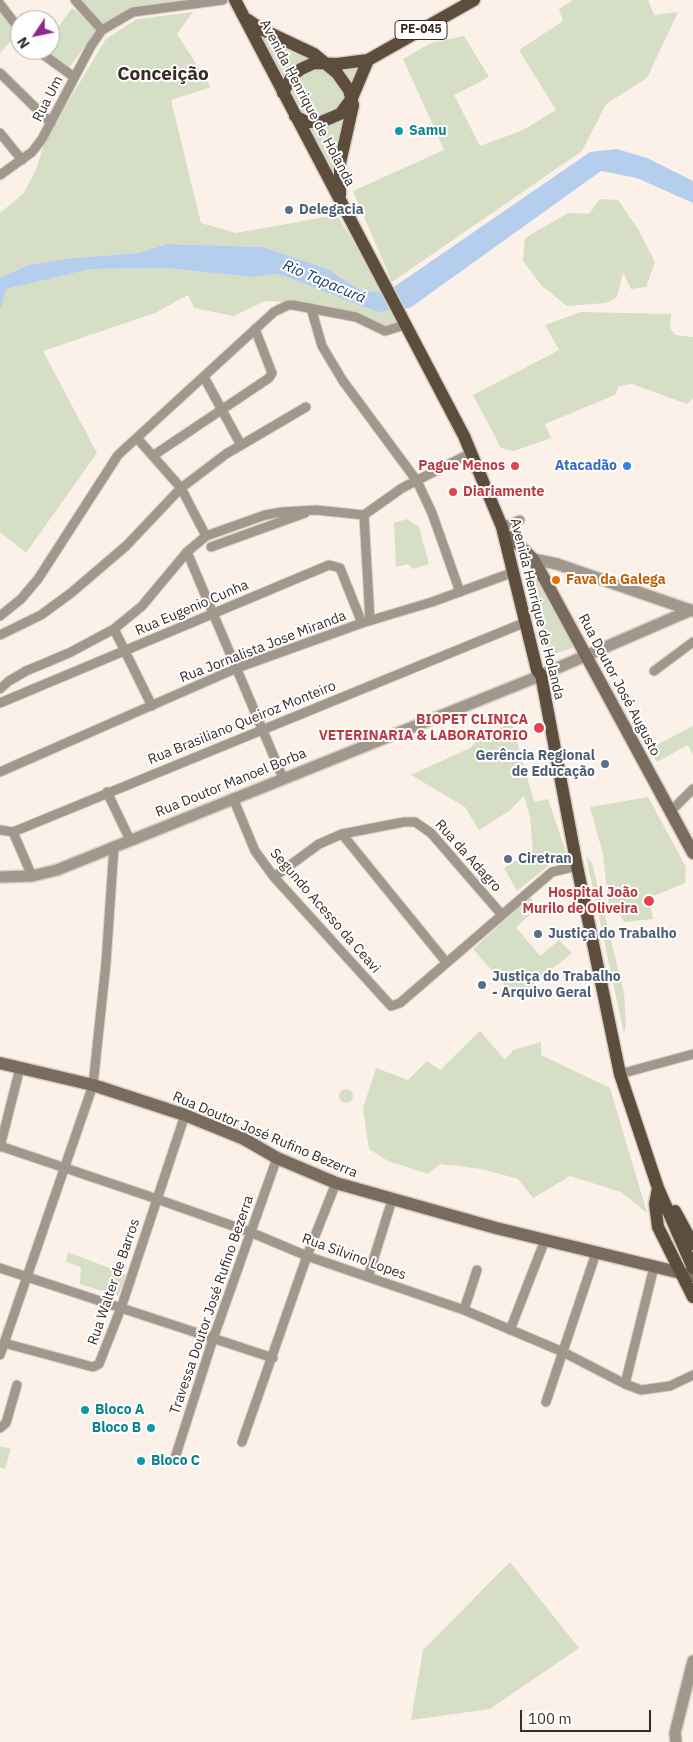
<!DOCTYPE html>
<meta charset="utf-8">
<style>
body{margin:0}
#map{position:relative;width:693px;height:1742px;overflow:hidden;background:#fbf1e8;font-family:"IBM Plex Sans",sans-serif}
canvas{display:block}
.north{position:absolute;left:10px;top:10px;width:50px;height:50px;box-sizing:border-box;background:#fff;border:1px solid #afaba8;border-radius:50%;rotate:236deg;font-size:14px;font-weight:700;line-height:20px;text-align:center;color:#372d25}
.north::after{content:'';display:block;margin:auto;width:18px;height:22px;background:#8f288e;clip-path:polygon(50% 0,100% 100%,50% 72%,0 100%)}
.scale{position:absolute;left:520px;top:1710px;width:131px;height:22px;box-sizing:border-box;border:2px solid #372d25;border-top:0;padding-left:6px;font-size:15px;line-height:18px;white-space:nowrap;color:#372d25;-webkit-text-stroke:4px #fff;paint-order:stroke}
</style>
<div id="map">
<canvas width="693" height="1742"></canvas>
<div class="north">N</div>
<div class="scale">100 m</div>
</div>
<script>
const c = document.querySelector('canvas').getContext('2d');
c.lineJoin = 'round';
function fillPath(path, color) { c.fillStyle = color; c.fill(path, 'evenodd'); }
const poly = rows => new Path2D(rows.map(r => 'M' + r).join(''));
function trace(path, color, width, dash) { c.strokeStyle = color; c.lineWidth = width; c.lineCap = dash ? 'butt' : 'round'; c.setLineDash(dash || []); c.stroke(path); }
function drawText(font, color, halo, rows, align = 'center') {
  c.font = font + ' "IBM Plex Sans",sans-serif'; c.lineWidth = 4; c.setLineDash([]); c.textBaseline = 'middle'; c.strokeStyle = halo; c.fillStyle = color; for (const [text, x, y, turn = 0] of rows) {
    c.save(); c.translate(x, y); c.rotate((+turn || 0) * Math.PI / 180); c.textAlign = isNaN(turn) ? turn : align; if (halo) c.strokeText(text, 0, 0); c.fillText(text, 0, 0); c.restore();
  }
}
fillPath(poly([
 [82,0,181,0,182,3,101,23],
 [573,0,648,0,654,15,678,12,647,78,606,104,582,151,392,282,353,191,444,150,403,59,431,43,464,36,489,77,454,95,480,146,523,130,556,110,519,50,563,21,559,9],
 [0,1,18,33,0,53],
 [72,8,99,27,69,68,43,50,50,50,50,39],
 [193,12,177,34,211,87,171,100,201,223,236,233,337,215,385,293,360,290,328,269,258,247,167,244,138,253,73,258,28,265,0,278,0,213,23,194,36,170,45,140,106,39,137,19],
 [249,23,317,58,286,84],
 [365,63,353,93,331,64],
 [327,65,340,81,347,99,330,116,305,118,289,99,289,84,296,74],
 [348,108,336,186,300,121,319,127],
 [600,199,618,200,638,229,655,262,646,287,631,289,623,273,617,297,606,303,567,306,541,285,523,261,525,238,568,213,589,214],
 [166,268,252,277,276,274,395,311,402,323,386,329,289,302,265,301,234,316,194,308,188,295,155,313,43,351,97,453,26,553,0,532,0,311,5,289,91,269],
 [581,312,671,314,670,328,675,335,693,337,693,398,687,404,632,384,619,386,615,395,545,424,551,438,514,451,501,448,473,395,559,350,545,325],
 [407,519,419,527,429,564,413,569,408,564,396,567,394,523],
 [535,577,574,645,572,648,549,656,528,581,530,578],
 [512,723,534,802,548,799,566,852,517,891,504,868,533,850,530,817,524,796,509,811,479,830,465,807,411,775,470,748,481,736],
 [693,726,693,755,688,745,657,762,649,749],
 [648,797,686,867,685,883,649,898,653,919,624,922,616,908,609,909,603,854,590,807],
 [586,856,592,863,624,993,626,1024,624,1034],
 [530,897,544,915,532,913,516,927,540,956,559,940,572,953,516,998,473,949],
 [480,1031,505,1060,513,1050,541,1042,541,1055,610,1088,647,1213,621,1192,570,1176,533,1198,518,1179,482,1169,440,1164,428,1174,388,1161,369,1149,363,1108,376,1068,408,1080,427,1061,440,1070],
 '339 1096a7 7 0 1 1 14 0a7 7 0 1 1-14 0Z',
 [68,1252,127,1275,118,1296,80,1284,81,1267,66,1262],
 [0,1446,11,1449,5,1469,0,1467],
 [510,1562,579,1648,490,1709,411,1720,423,1650]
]), '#d6dec6');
fillPath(poly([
 [617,149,647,158,693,181,693,203,637,178,601,171,410,308,378,312,298,281,276,274,252,277,166,268,91,269,6,289,0,311,0,278,28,265,73,258,138,253,167,244,262,247,328,269,360,290,385,293,590,152]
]), '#b6ceed');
const minor = poly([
 [75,0,102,30],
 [0,4,20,30],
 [37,50,74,77],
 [0,73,51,123],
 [0,133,22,160],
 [0,175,32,152,42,139,91,46,102,30,133,12,223,0],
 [311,308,322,346,343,381,417,481,432,513,460,592],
 [204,377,241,445],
 [137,438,181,488,206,536],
 [154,455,269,378,272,373,255,329],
 [364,515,402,488,471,453],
 [364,515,370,621],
 [507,525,520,520],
 [211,547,305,513],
 [187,552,283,778],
 [0,616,21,599,38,579,118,455,274,312,288,305,293,305,356,317,385,331,405,325],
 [114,629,152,706],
 [0,635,41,615,71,593,126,546,181,488,226,454,306,407],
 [654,671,693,642],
 [0,689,9,681,26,671,69,653,114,629,142,606,187,552,206,536,265,515,282,512,316,510,364,515],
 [0,703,329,565,340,568,362,623],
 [0,772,237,668,362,623,432,602,514,572],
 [107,792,130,840],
 [233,798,255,851,274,877,391,1006,400,1003,552,872,577,866],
 [671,811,693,789],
 [0,830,13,832],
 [342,834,446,962],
 [32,876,13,832,526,622],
 [274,877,319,844,342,834,404,822,415,822,431,833,502,915],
 [620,1074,693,1054],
 [0,1146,157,1199,250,1232,307,1256,464,1310,563,1352,625,1384,641,1390,670,1386,693,1375],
 [0,1147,20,1068],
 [0,1268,273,1358],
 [368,1277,392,1200],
 [464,1310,477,1270],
 [510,1330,545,1240],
 [4,1343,93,1367,99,1364,121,1308,185,1115],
 [0,1355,93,1085,106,963,114,846],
 [625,1384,654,1267],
 [546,1402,596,1253],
 [0,1428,6,1423,17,1385],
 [242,1442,307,1256,336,1183],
 [174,1461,213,1339,277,1158]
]);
const tertiary = poly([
 [533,559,557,564,693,611],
 [0,877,32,876,57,870,532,679,691,610],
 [676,1742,675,1733,693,1661]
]);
const secondary = poly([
 [511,537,533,559,545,580,693,853],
 [0,1063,93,1085,185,1115,244,1139,277,1158,336,1183,496,1228,693,1276]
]);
const primary = poly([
 [235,0,464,436,502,527,537,670,541,675,577,866,620,1074,658,1188,693,1268],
 [248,20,261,29,314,54,337,73,349,90,353,105,340,163,340,195],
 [283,93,292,76,301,69,314,63,337,64,368,60,474,0],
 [295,116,307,122,321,122,340,114,352,98,368,60],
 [658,1188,655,1204,658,1227,693,1297],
 [675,1211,693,1244]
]);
trace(minor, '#d8cec5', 11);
trace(tertiary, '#d8cec5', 14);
trace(secondary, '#d8cec5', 15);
trace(primary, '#d8cec5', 15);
trace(minor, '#a0978d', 9);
trace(tertiary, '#a0978d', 11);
trace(secondary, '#796b5e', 12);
trace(primary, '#5d4d3c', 12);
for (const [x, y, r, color] of [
 [399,131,5,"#0f9aa8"],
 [289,210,5,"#5c6f8a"],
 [515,466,5,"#e0444e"],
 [627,466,5,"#3f7fe0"],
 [453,492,5,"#e0444e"],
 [556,580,5,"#e8710a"],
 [539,728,6,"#e0444e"],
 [605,764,5,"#5c6f8a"],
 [508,859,5,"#5c6f8a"],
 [649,901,6,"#e0444e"],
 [538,934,5,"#5c6f8a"],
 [482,985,5,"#5c6f8a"],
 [85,1410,5,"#0f9aa8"],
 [151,1428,5,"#0f9aa8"],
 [141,1461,5,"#0f9aa8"]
]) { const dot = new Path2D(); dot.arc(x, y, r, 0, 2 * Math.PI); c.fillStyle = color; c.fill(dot); trace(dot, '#fff', 2); }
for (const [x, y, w] of [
 [421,30,52]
]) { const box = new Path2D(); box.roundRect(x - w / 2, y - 9.5, w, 19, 4); c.fillStyle = '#fff'; c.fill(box); trace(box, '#372d25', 1); }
drawText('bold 12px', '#372d25', null, [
 ["PE-045",421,30]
]);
drawText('14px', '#372d25', '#fff', [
 ["Rua Um",48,99,-63],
 ["Avenida Henrique de Holanda",307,103,62],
 ["Rua Eugenio Cunha",192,608,-23],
 ["Avenida Henrique de Holanda",537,609,76],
 ["Rua Jornalista Jose Miranda",263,647,-21],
 ["Rua Doutor José Augusto",619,685,62],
 ["Rua Brasiliano Queiroz Monteiro",242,723,-22],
 ["Rua Doutor Manoel Borba",231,783,-22],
 ["Rua da Adagro",468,856,48],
 ["Segundo Acesso da Ceavi",325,911,49],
 ["Rua Doutor José Rufino Bezerra",265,1135,23],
 ["Rua Silvino Lopes",354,1257,20],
 ["Rua Walter de Barros",114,1282,-71],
 ["Travessa Doutor José Rufino Bezerra",212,1305,-71]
]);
drawText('bold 14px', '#0d838f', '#fff', [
 ["Samu",409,131],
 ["Bloco A",95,1410],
 ["Bloco B",141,1428,"right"],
 ["Bloco C",151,1461]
], 'left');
drawText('bold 14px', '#4e5e75', '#fff', [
 ["Delegacia",299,210],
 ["Gerência Regional",595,756,"right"],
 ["de Educação",595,772,"right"],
 ["Ciretran",518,859],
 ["Justiça do Trabalho",548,934],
 ["Justiça do Trabalho",492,977],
 ["- Arquivo Geral",492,993]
], 'left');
drawText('bold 14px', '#be3a42', '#fff', [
 ["Pague Menos",505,466],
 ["Diariamente",463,492,"left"],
 ["BIOPET CLINICA",528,720],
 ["VETERINARIA & LABORATORIO",528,736],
 ["Hospital João",638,893],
 ["Murilo de Oliveira",638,909]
], 'right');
drawText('bold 14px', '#366cbe', '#fff', [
 ["Atacadão",617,466]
], 'right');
drawText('bold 14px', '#c56008', '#fff', [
 ["Fava da Galega",566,580]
], 'left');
drawText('italic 15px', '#1b3b64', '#fff', [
 ["Rio Tapacurá",324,282,23]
]);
drawText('bold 19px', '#372d25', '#fff', [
 ["Conceição",163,75]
]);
</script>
